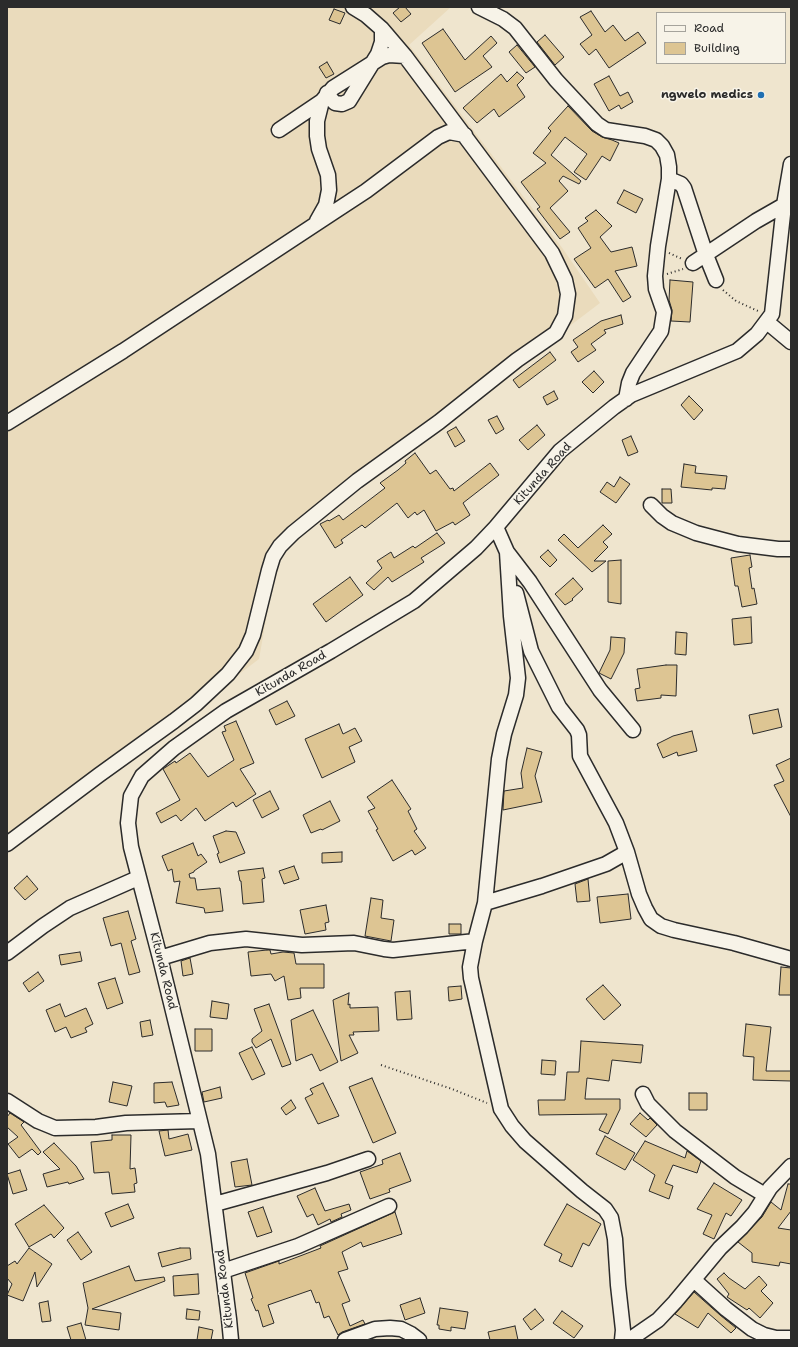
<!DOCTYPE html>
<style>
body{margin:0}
#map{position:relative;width:798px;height:1347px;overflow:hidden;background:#efe5ce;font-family:"Shantell Sans",sans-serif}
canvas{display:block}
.frame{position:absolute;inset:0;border:8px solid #2b2b2b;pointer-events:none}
.legend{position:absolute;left:656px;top:12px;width:130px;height:52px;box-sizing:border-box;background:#f7f3e8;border:1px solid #a5a39c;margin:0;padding:5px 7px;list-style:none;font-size:12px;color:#2b2b2b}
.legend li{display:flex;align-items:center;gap:8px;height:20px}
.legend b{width:20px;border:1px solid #a5a39c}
</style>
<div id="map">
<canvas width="798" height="1347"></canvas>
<div class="frame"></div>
<ul class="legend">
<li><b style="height:5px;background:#f7f3e8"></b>Road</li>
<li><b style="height:11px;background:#ddc593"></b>Building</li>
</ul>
</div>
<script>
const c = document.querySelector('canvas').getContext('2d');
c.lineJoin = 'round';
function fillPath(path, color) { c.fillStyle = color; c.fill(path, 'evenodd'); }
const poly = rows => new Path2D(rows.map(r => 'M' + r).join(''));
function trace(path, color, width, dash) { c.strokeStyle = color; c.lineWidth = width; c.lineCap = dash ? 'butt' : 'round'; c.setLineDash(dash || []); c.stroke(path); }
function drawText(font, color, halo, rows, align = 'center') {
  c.font = font + ' "Shantell Sans",sans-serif'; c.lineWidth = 3; c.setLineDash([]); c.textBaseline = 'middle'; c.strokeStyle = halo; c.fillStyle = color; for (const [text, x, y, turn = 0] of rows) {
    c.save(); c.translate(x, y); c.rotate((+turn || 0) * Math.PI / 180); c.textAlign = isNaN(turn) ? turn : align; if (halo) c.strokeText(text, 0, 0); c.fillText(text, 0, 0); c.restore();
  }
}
fillPath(poly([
 [7,7,451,7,409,45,563,249,600,303,284,543,277,557,259,659,7,851]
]), '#eadbbc');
const building = poly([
 [400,7,405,7,411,14,401,22,393,13,400,7],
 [334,9,345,13,340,24,329,20,334,9],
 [591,11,605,32,613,25,625,41,638,32,646,43,609,68,596,49,589,55,580,44,592,35,580,17,591,11],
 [443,29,465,60,491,36,497,43,483,56,492,67,455,92,422,43,443,29],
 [545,35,564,57,555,65,537,42,545,35],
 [517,45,535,67,526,73,509,52,517,45],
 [327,62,334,74,326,78,319,67,327,62],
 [517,72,524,78,517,85,525,97,499,117,494,109,477,123,463,108,501,74,507,82,517,72],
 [609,76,620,96,628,92,633,102,621,109,619,105,609,111,594,84,609,76],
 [568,106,592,131,602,137,612,140,619,143,610,161,602,156,586,180,574,172,587,154,565,137,551,155,581,181,579,184,563,176,559,181,568,191,550,208,570,232,560,239,537,209,540,207,521,182,546,163,533,153,551,131,548,128,568,106],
 [624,190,643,199,636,213,617,203,624,190],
 [596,210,612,226,600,237,611,252,632,247,637,266,615,271,631,297,623,302,608,279,595,288,574,259,591,248,578,228,588,221,585,218,596,210],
 [670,280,693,282,690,322,671,321,672,310,669,300,670,280],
 [621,315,623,324,604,330,606,333,591,344,596,350,578,362,571,352,578,347,573,340,601,321,621,315],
 [550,352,556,360,519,388,513,380,550,352],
 [594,371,604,382,593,393,582,382,594,371],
 [554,391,558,399,547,405,543,397,554,391],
 [689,396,703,410,694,420,681,405,689,396],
 [497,416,504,429,496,434,488,420,497,416],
 [537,425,545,435,528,450,519,440,537,425],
 [456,427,465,441,455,447,447,432,456,427],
 [631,436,638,452,628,456,622,440,631,436],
 [415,453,430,474,436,470,450,489,453,488,454,491,490,463,499,475,463,503,470,515,455,525,453,522,436,531,424,510,417,515,415,512,408,518,397,503,365,528,362,525,341,540,343,543,335,548,320,524,328,520,329,521,339,515,343,520,385,488,380,483,398,470,406,463,405,461,415,453],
 [684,464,696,466,695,473,727,476,725,489,712,488,712,490,681,487,684,464],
 [620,477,630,484,616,503,600,492,607,482,614,487,620,477],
 [662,489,671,489,672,503,662,503,662,489],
 [603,525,612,534,603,542,608,547,594,561,606,561,592,572,558,540,564,534,578,548,603,525],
 [437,533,445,543,421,558,424,562,392,582,388,577,374,590,366,583,382,568,377,561,391,552,394,558,413,546,415,548,437,533],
 [548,550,557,560,550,567,540,557,548,550],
 [750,555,752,567,749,568,752,589,754,588,757,604,742,607,738,586,735,586,731,558,750,555],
 [621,560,621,604,608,602,608,561,621,560],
 [350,577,363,595,326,622,313,604,350,577],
 [573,578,583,589,572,599,573,600,565,605,555,594,573,578],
 [751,617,752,643,734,645,732,619,751,617],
 [676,632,687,633,686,655,675,654,676,632],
 [611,637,625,638,624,653,611,679,599,673,610,650,611,637],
 [666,665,677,665,676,696,661,695,661,698,637,701,635,689,640,688,637,669,666,665],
 [287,701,295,716,276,725,269,710,287,701],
 [778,709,782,727,753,734,749,715,778,709],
 [236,721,254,763,240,769,256,794,236,807,233,802,205,821,196,808,181,821,176,815,161,823,156,813,180,800,163,769,175,761,176,763,190,753,208,777,234,760,222,732,226,731,224,726,236,721],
 [339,724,343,734,355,728,362,741,349,747,355,762,322,778,305,739,339,724],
 [692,731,697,751,678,756,677,752,663,758,657,744,673,736,692,731],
 [527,748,542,752,535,776,542,802,503,810,504,791,523,788,521,773,527,748],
 [791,758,791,817,774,785,784,781,776,765,791,758],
 [392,780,411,809,408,811,417,829,414,831,426,848,415,855,412,850,393,861,376,830,378,829,368,811,375,808,367,797,392,780],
 [270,791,279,809,262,818,253,800,270,791],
 [330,801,340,821,322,830,321,829,311,833,303,815,330,801],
 [226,831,236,832,245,853,220,863,217,854,219,853,213,836,226,831],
 [193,843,198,856,201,854,207,862,194,871,194,872,189,874,190,878,195,878,197,890,220,888,223,911,205,913,204,908,176,903,180,881,174,882,172,869,168,871,162,856,193,843],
 [342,852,342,862,322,863,322,853,342,852],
 [294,866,299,879,284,884,279,871,294,866],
 [263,868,265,878,262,879,264,902,243,904,241,881,240,881,238,871,263,868],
 [27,876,38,889,25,900,14,888,27,876],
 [588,879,590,901,577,902,575,884,588,879],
 [628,894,631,919,600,923,597,897,628,894],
 [371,898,383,900,381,918,394,920,391,941,365,936,371,898],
 [326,905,329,922,325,923,326,930,305,934,300,910,326,905],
 [128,911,136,939,131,941,140,972,129,975,121,943,111,946,103,918,128,911],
 [449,924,461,924,461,934,449,934,449,924],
 [267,950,270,950,271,954,283,952,294,953,296,964,324,964,324,988,300,988,301,998,288,1000,284,976,275,981,271,974,251,976,248,952,267,950],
 [80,952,82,961,61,965,59,955,80,952],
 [190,958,193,974,183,976,181,961,190,958],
 [781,967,791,968,791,995,779,995,781,967],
 [38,972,44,981,29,992,23,983,38,972],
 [115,978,123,1003,107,1009,98,983,115,978],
 [603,985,621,1005,604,1020,586,999,603,985],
 [461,986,462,999,449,1001,448,987,461,986],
 [410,991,412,1019,397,1020,395,992,410,991],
 [349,993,348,1005,350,1004,350,1008,378,1007,379,1031,353,1032,354,1035,349,1035,358,1053,341,1061,333,1000,349,993],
 [212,1001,229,1004,227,1019,210,1017,212,1001],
 [60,1004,65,1017,86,1008,93,1024,85,1028,87,1032,71,1038,66,1027,55,1032,46,1010,60,1004],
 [269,1004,291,1064,282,1067,271,1039,256,1048,252,1042,252,1039,262,1031,254,1009,269,1004],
 [313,1010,338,1062,320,1071,312,1054,296,1061,291,1020,313,1010],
 [150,1020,153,1035,142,1037,140,1022,150,1020],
 [746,1024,771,1027,766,1071,791,1071,791,1081,753,1080,754,1057,743,1056,746,1024],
 [195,1029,212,1029,212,1051,195,1051,195,1029],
 [581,1041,643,1045,641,1063,612,1060,609,1081,587,1078,585,1099,620,1099,620,1109,608,1134,599,1130,607,1114,539,1115,538,1100,565,1100,567,1072,579,1072,581,1041],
 [252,1047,265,1074,252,1080,239,1053,252,1047],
 [542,1060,556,1061,555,1075,541,1074,542,1060],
 [372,1078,396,1133,373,1143,349,1087,372,1078],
 [113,1082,132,1086,127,1106,109,1102,113,1082],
 [172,1082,179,1105,167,1107,165,1102,154,1103,154,1083,172,1082],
 [323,1083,339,1116,318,1124,305,1098,313,1094,310,1089,323,1083],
 [220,1087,222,1098,204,1102,202,1092,220,1087],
 [689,1093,707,1093,707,1110,689,1110,689,1093],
 [291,1100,296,1108,286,1115,281,1108,291,1100],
 [10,1113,24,1122,21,1125,41,1152,38,1155,32,1149,19,1158,8,1144,18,1137,7,1127,7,1117,10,1113],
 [640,1113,648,1120,650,1118,657,1125,646,1137,630,1124,640,1113],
 [168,1130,169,1139,188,1134,192,1150,165,1156,159,1131,168,1130],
 [112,1135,131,1135,130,1169,135,1168,137,1183,134,1184,135,1192,112,1194,109,1172,94,1173,91,1142,112,1140,112,1135],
 [605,1136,635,1153,625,1170,596,1154,605,1136],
 [645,1141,685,1158,687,1151,701,1161,697,1173,673,1165,665,1183,673,1186,669,1199,649,1191,655,1175,633,1160,645,1141],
 [54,1143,76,1166,84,1179,69,1184,68,1182,47,1187,43,1174,60,1169,43,1152,54,1143],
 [400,1153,411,1181,389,1189,390,1192,370,1199,360,1172,383,1164,382,1160,400,1153],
 [247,1159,252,1185,235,1187,231,1162,247,1159],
 [20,1170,27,1190,13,1194,7,1174,20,1170],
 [714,1183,742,1200,731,1216,726,1213,714,1239,703,1234,712,1215,697,1209,714,1183],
 [788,1184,791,1184,791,1211,778,1228,791,1230,791,1264,780,1262,779,1266,752,1262,752,1253,738,1242,762,1217,771,1202,781,1210,788,1184],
 [315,1188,325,1211,349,1204,351,1210,341,1214,342,1217,331,1222,330,1219,318,1225,313,1214,307,1217,297,1196,315,1188],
 [128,1204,134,1218,111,1227,105,1213,128,1204],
 [567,1204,601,1224,589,1246,583,1243,572,1267,559,1261,562,1254,544,1245,567,1204],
 [44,1205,64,1228,54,1238,51,1234,29,1247,15,1224,44,1205],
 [263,1207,272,1232,257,1237,248,1212,263,1207],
 [395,1212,402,1234,363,1247,361,1242,342,1252,348,1269,338,1272,350,1301,342,1304,350,1326,363,1320,365,1324,342,1332,338,1335,329,1316,324,1318,319,1302,316,1303,311,1290,268,1305,274,1323,263,1327,258,1310,256,1311,251,1299,253,1298,245,1273,279,1261,279,1264,321,1248,320,1246,395,1212],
 [78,1232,92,1252,81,1260,67,1240,78,1232],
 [29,1248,52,1264,37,1287,35,1272,23,1301,7,1295,12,1284,7,1278,7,1266,15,1261,17,1264,29,1248],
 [180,1248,190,1248,191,1259,162,1267,158,1253,180,1248],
 [129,1266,135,1281,164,1277,165,1281,92,1309,121,1313,119,1330,85,1325,88,1308,83,1283,89,1281,129,1266],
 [724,1273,729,1278,745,1289,759,1276,767,1285,761,1291,773,1303,760,1318,749,1308,747,1310,727,1297,729,1294,717,1279,724,1273],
 [198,1274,199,1294,174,1296,173,1276,198,1274],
 [694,1292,720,1315,736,1328,731,1333,708,1313,698,1328,675,1314,694,1292],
 [420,1298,425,1313,405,1320,400,1305,420,1298],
 [48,1301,51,1321,42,1322,39,1303,48,1301],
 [440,1308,468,1312,465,1329,451,1327,451,1331,439,1329,439,1325,437,1325,440,1308],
 [187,1309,200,1311,199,1320,186,1319,187,1309],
 [535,1309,544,1320,531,1330,523,1319,535,1309],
 [562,1311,583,1326,574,1338,553,1323,562,1311],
 [81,1323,86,1340,71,1340,67,1327,81,1323],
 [515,1326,518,1340,490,1340,488,1332,515,1326],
 [199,1327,213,1330,211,1340,197,1340,199,1327]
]);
fillPath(building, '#ddc593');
trace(building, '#2b2b2b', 1);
const minor = poly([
 [479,7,503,19,515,28,556,80,597,124,606,130,645,136,656,140,662,146,667,155,669,167,669,179,658,246,655,276,656,289,664,312,661,331,633,373,629,383,626,399],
 [327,93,331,99,335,103,342,104,349,101,378,54,382,42,382,29],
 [279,130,322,101],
 [669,179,681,184,684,188,706,255,716,280],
 [317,221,326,205,329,190,328,175,319,149,317,136,317,121,322,101,333,88,382,57,389,55,405,56],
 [693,263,756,221,784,205],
 [767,322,791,342],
 [7,423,123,351,337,210,366,191,438,137,449,132,465,135],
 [651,505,662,516,672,523,696,533,738,544,778,549,791,549],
 [496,527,507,552,509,561],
 [507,552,530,582,600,690,633,730],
 [516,593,531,651,559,707,577,730,579,735,580,756,616,823,627,852,639,894,645,908,651,919,661,926,674,930,734,943,791,959],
 [7,844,99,775,174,721,196,704,228,674,246,651,253,635,269,570,273,557,280,546,293,533,357,481,439,422,517,360,556,333,565,316,568,294,565,280,552,253,405,56,382,29,366,15,353,7],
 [485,903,542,886,606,864,627,852],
 [475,941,470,967,471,978,501,1109,512,1126,525,1141,582,1191,605,1209,611,1218,615,1239,618,1285,623,1330,622,1340],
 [7,953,43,926,70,908,138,878],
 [160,958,210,943,246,939,302,945,354,943,384,949,393,950,475,941,485,903,499,759,504,734,516,695,518,678,511,616,507,552],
 [643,1094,648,1104,675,1131,735,1177,765,1195],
 [7,1101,38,1121,55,1128,96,1127,126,1123,199,1121],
 [215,1204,327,1173,368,1159],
 [223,1271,298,1246,389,1206],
 [694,1280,726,1309,752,1329,764,1335,776,1338,791,1338],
 [231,1340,229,1319,208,1154,160,958,131,847,128,823,131,796,142,776,174,748,226,711,331,651,414,601,476,548,496,527,560,451,614,407,631,395,737,351,757,334,772,314,784,205,791,164],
 [345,1340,375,1329,390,1328,401,1329,411,1334,419,1340],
 [629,1340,658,1320,675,1302,720,1248,742,1227,755,1212,770,1188,791,1166]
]);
trace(minor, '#2b2b2b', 17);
trace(poly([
 [669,253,682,259],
 [667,274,683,269],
 [723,290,736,301,758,311],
 [381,1065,452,1089,487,1103]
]), '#2b2b2b', 2, [1, 3]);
trace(minor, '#f7f3e8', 14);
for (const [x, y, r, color] of [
 [761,95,4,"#1f6fb2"]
]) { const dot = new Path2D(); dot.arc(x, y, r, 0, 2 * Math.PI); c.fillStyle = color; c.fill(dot); trace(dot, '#f7f3e8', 1.5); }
drawText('bold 12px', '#2b2b2b', '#f7f3e8', [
 ["ngwelo medics",753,95]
], 'right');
drawText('12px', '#2b2b2b', '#f7f3e8', [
 ["Kitunda Road",543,474,-48],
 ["Kitunda Road",291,674,-30],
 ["Kitunda Road",163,971,76],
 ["Kitunda Road",225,1289,-97]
]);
</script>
